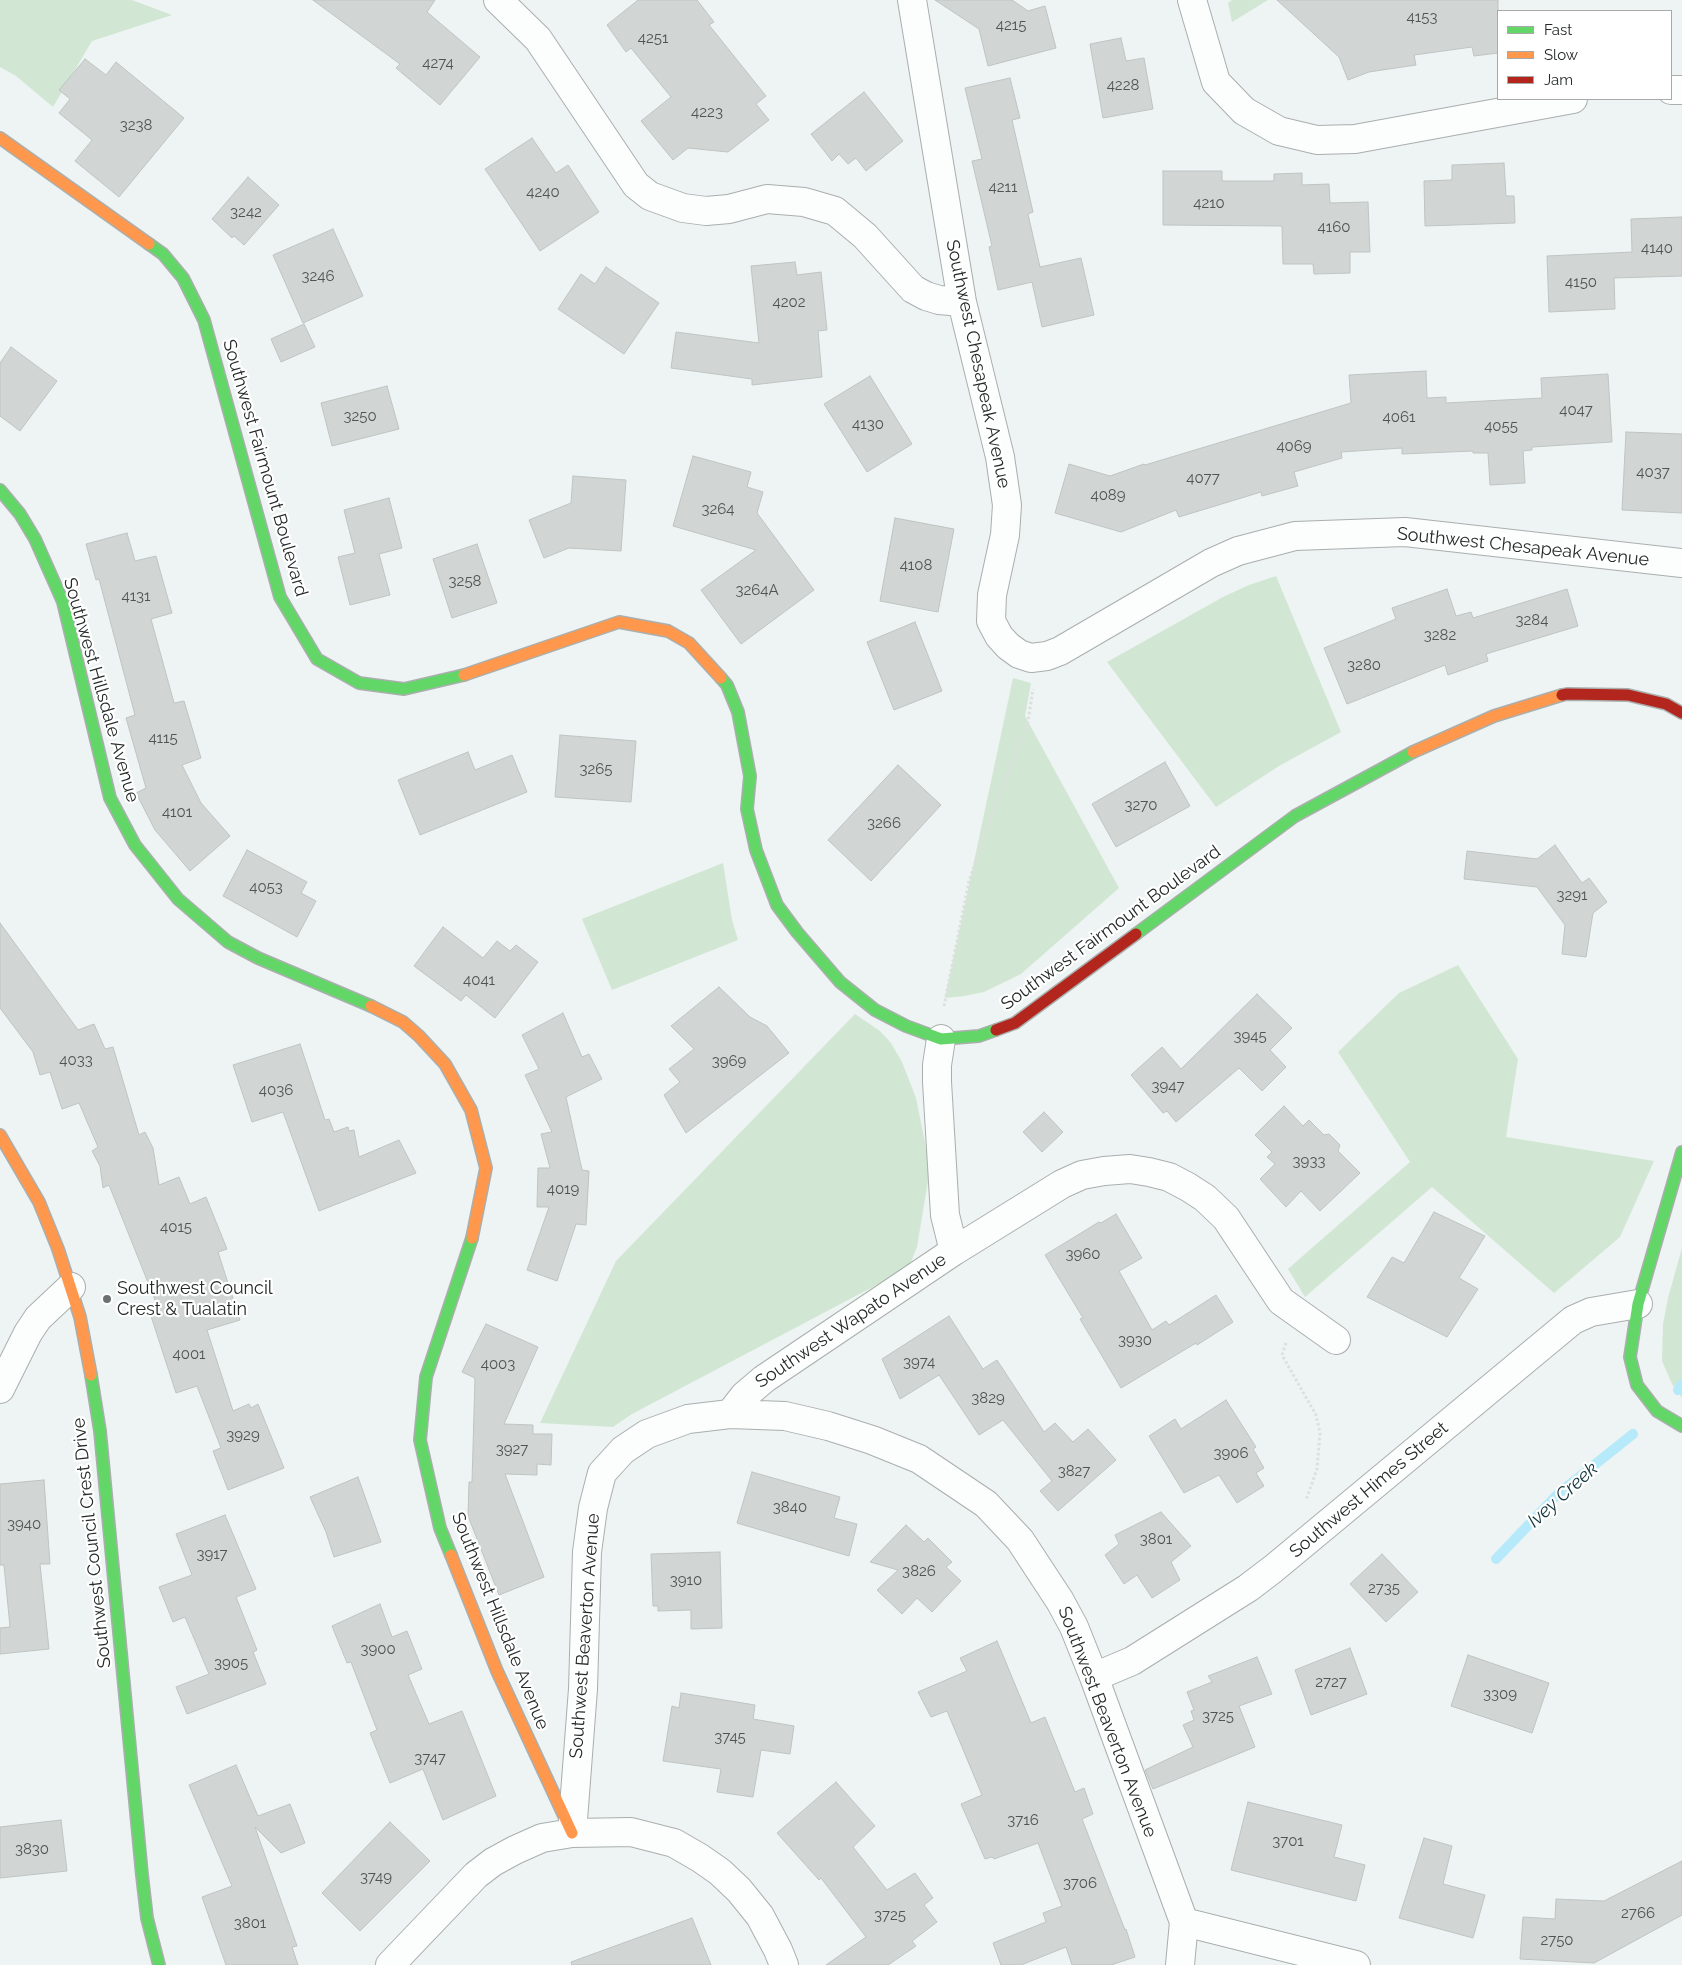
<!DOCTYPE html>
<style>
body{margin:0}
#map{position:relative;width:1682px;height:1965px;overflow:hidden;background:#edf4f3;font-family:Raleway,sans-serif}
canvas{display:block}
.legend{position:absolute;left:1497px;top:10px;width:175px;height:90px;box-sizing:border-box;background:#fff;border:1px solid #a8aaa9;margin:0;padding:6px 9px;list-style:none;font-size:15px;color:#252a29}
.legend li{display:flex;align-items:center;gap:10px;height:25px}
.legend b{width:25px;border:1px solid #a8aaa9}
</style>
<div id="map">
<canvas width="1682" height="1965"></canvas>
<ul class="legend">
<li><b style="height:6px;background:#63d668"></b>Fast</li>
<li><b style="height:6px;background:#ff974d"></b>Slow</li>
<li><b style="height:6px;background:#b3261e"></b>Jam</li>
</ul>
</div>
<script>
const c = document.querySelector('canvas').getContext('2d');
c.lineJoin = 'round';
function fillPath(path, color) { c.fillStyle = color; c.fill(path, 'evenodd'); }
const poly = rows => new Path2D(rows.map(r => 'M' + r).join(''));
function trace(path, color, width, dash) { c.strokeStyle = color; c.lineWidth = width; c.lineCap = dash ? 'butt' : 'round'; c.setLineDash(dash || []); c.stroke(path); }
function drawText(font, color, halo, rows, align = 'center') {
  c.font = font + ' Raleway,sans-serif'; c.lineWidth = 4.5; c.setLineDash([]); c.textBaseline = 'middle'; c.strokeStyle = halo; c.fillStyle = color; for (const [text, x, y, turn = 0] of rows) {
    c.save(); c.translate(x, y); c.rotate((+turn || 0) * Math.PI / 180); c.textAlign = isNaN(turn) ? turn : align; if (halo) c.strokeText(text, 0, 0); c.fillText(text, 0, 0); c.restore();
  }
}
fillPath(poly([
 [0,0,132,0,172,15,92,41,53,107,16,76,0,67],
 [1232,0,1268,0,1232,22,1228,3],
 [1276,576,1341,732,1279,766,1216,807,1107,662,1223,597,1249,585],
 [1013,678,1031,683,1025,716,1119,888,1021,974,984,992,964,996,945,998],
 [723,863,732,920,738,940,612,990,582,919],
 [1458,965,1518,1059,1506,1137,1654,1161,1620,1237,1554,1293,1432,1187,1305,1297,1288,1269,1410,1162,1338,1052,1399,993],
 [855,1014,880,1031,891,1043,902,1062,916,1098,927,1152,929,1175,917,1247,911,1262,903,1271,632,1414,613,1427,540,1423,616,1261],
 [1682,1248,1682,1398,1672,1384,1662,1361,1663,1324,1668,1298]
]), '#d1e7d3');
trace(poly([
 [1678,1390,1682,1384],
 [1496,1559,1558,1494,1633,1434]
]), '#b6eafa', 10);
const building = poly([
 [313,0,435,0,427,12,480,57,440,105,396,68,400,64,313,0],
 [638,0,697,0,714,22,709,25,766,96,756,104,769,120,728,152,688,148,673,160,641,121,671,97,631,48,626,52,607,25,638,0],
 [935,0,1012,0,1028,11,1045,6,1056,48,988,66,979,29,935,0],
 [1277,0,1498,0,1498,53,1474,56,1472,47,1414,55,1416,65,1369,72,1348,80,1339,57,1277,0],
 [1121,38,1126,61,1144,58,1153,109,1103,118,1090,44,1121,38],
 [85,59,106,75,116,62,184,118,119,197,75,161,92,140,59,113,70,99,59,90,85,59],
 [1010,78,1020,118,1012,120,1033,212,1028,214,1040,267,1081,258,1094,315,1042,327,1032,282,998,290,989,247,992,246,972,161,982,159,965,88,1010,78],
 [864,92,903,141,866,171,856,158,848,164,839,154,832,161,811,134,864,92],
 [532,138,556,173,568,165,599,212,540,251,485,169,532,138],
 [1504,163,1506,196,1514,196,1515,223,1425,226,1424,181,1452,180,1452,165,1504,163],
 [1163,171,1222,171,1222,181,1274,181,1274,174,1302,173,1302,185,1329,184,1330,203,1368,202,1370,252,1350,252,1350,273,1314,274,1313,264,1283,264,1282,226,1163,225,1163,171],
 [248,177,279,205,244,245,234,236,232,238,212,219,248,177],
 [1682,217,1682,276,1614,278,1615,309,1549,312,1547,256,1632,252,1631,219,1682,217],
 [333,229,363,296,303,323,273,255,333,229],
 [795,262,797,275,821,272,827,330,818,331,822,377,752,385,752,379,671,368,676,332,759,343,751,266,795,262],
 [606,267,659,303,624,354,558,309,581,274,595,284,606,267],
 [304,324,315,347,281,362,271,339,304,324],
 [11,347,57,381,20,431,0,416,0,363,11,347],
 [1426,371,1427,398,1446,397,1446,403,1542,398,1541,378,1608,374,1612,442,1532,447,1532,450,1523,451,1525,483,1490,485,1488,453,1473,453,1473,451,1402,454,1402,448,1341,452,1342,458,1294,472,1298,486,1262,496,1261,492,1179,517,1176,510,1121,532,1055,513,1069,464,1110,476,1144,464,1145,465,1351,403,1349,375,1426,371],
 [870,376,912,444,867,472,824,404,870,376],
 [387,386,399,429,332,446,321,403,387,386],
 [1626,432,1682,434,1682,513,1622,510,1626,432],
 [693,456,751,472,747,487,763,492,757,513,814,590,741,644,701,590,756,550,673,526,693,456],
 [573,476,626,480,621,551,569,548,544,558,529,520,571,503,573,476],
 [389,498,402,548,379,554,390,595,350,605,338,557,355,553,344,510,389,498],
 [895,518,954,529,938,612,880,601,895,518],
 [127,533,135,561,156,556,172,613,151,619,174,703,184,701,201,758,182,765,201,803,230,836,190,871,155,830,136,793,146,788,126,718,135,715,99,579,96,580,86,544,127,533],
 [477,544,497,603,452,618,433,559,477,544],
 [1447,589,1456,616,1471,612,1473,618,1567,589,1578,626,1486,654,1488,661,1448,675,1445,665,1347,704,1324,648,1396,619,1392,608,1447,589],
 [915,622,942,691,894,710,867,642,915,622],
 [560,735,636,741,631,802,555,797,560,735],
 [468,752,475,770,512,755,527,792,420,835,398,780,468,752],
 [1165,762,1190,806,1116,847,1092,804,1165,762],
 [898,765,941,805,871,881,828,840,898,765],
 [1555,845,1582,883,1589,878,1607,902,1593,913,1586,957,1562,954,1565,925,1537,887,1464,879,1467,851,1537,859,1555,845],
 [247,850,307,882,301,893,316,901,297,937,223,896,247,850],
 [0,923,78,1030,94,1024,105,1049,113,1047,139,1135,145,1132,153,1148,159,1185,179,1177,190,1204,206,1197,227,1249,218,1252,240,1320,207,1330,233,1411,249,1404,251,1408,258,1404,284,1468,228,1490,213,1451,221,1448,197,1386,176,1393,150,1313,159,1310,109,1185,103,1188,100,1166,92,1151,98,1147,79,1103,62,1109,50,1072,40,1075,33,1052,0,1008,0,923],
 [443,927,483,958,497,941,510,951,516,945,538,962,495,1018,466,995,461,1001,414,966,443,927],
 [719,987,750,1017,767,1026,789,1053,686,1133,664,1095,680,1082,669,1069,694,1049,671,1026,719,987],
 [1257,994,1292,1028,1270,1050,1286,1067,1262,1091,1239,1068,1176,1122,1167,1111,1163,1113,1131,1075,1162,1047,1181,1069,1257,994],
 [563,1013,582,1057,589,1054,602,1079,566,1097,582,1170,589,1171,586,1225,576,1224,557,1281,527,1270,549,1207,537,1207,538,1168,550,1168,541,1134,552,1132,525,1075,539,1069,522,1035,563,1013],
 [300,1044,325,1120,329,1119,334,1132,348,1127,349,1131,354,1130,359,1157,399,1140,416,1173,319,1211,283,1112,252,1122,233,1065,300,1044],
 [1284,1106,1303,1126,1309,1120,1324,1135,1329,1134,1340,1145,1338,1151,1360,1173,1320,1211,1301,1191,1286,1207,1260,1179,1275,1164,1267,1157,1272,1152,1255,1135,1284,1106],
 [1044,1112,1063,1132,1042,1152,1023,1132,1044,1112],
 [1434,1212,1485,1236,1459,1278,1478,1289,1447,1337,1367,1297,1392,1257,1404,1263,1434,1212],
 [1116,1214,1142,1258,1119,1271,1152,1330,1166,1321,1169,1325,1216,1295,1233,1322,1197,1345,1196,1343,1121,1388,1080,1319,1083,1318,1045,1255,1099,1222,1101,1223,1116,1214],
 [949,1316,983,1369,997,1360,1044,1432,1055,1423,1073,1442,1088,1429,1116,1460,1058,1511,1040,1491,1052,1481,1003,1420,979,1435,939,1375,900,1399,882,1359,949,1316],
 [486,1324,538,1347,504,1424,533,1425,533,1434,552,1434,551,1465,537,1464,537,1475,505,1474,544,1577,499,1595,468,1516,469,1482,472,1482,475,1378,462,1372,486,1324],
 [1226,1400,1256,1447,1253,1449,1264,1468,1256,1473,1264,1486,1237,1503,1219,1475,1184,1493,1149,1436,1175,1419,1181,1429,1226,1400],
 [752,1472,840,1497,834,1518,857,1524,849,1556,737,1523,752,1472],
 [358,1477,381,1542,334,1557,326,1532,310,1497,358,1477],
 [44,1480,50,1564,40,1564,49,1649,0,1654,0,1628,10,1627,4,1565,0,1565,0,1484,44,1480],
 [1161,1512,1191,1546,1171,1562,1180,1580,1152,1598,1137,1575,1124,1584,1105,1555,1119,1544,1115,1535,1161,1512],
 [225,1515,256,1589,236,1597,257,1650,253,1652,266,1684,187,1714,176,1687,209,1674,185,1617,173,1622,159,1587,192,1575,176,1534,225,1515],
 [906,1525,924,1542,928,1538,952,1562,946,1567,961,1581,932,1612,917,1598,902,1614,877,1590,898,1570,870,1562,906,1525],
 [720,1552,722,1628,691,1629,691,1610,658,1611,658,1606,653,1606,651,1554,720,1552],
 [1382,1554,1418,1592,1386,1622,1350,1584,1382,1554],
 [380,1604,392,1637,407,1631,422,1669,408,1675,429,1724,462,1711,496,1796,443,1820,423,1769,390,1783,370,1733,377,1730,351,1662,347,1663,332,1626,380,1604],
 [997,1641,1031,1723,1045,1717,1075,1792,1084,1788,1093,1814,1082,1819,1125,1930,1126,1929,1135,1957,1111,1965,1072,1965,1066,1947,1021,1965,1001,1965,993,1943,1046,1922,1043,1913,1062,1906,1038,1843,994,1859,992,1857,985,1859,961,1804,982,1795,947,1711,931,1717,918,1692,967,1671,960,1658,997,1641],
 [1350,1648,1367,1694,1311,1715,1295,1670,1350,1648],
 [1468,1655,1549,1683,1532,1733,1451,1706,1468,1655],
 [1257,1657,1272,1694,1239,1706,1255,1747,1153,1789,1145,1770,1193,1747,1183,1725,1194,1720,1191,1711,1194,1710,1187,1692,1212,1682,1208,1676,1257,1657],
 [681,1693,755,1705,753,1719,794,1726,790,1754,761,1750,753,1797,717,1792,721,1769,663,1761,672,1706,679,1708,681,1693],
 [236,1765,258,1816,290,1804,305,1843,281,1853,255,1827,297,1946,292,1947,298,1965,226,1965,202,1897,232,1886,189,1785,236,1765],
 [836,1782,875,1826,853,1847,887,1890,915,1873,933,1898,924,1905,937,1922,912,1941,916,1946,888,1965,826,1965,866,1937,821,1878,819,1880,777,1833,836,1782],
 [1248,1802,1342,1825,1334,1857,1365,1865,1356,1901,1231,1870,1248,1802],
 [61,1820,67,1871,0,1878,0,1827,61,1820],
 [390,1822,430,1861,360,1931,322,1893,390,1822],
 [1424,1838,1452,1846,1443,1884,1485,1895,1473,1938,1399,1918,1424,1838],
 [1682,1861,1682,1915,1594,1963,1520,1959,1523,1917,1555,1919,1556,1899,1604,1901,1682,1861],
 [692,1918,711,1965,572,1965,571,1962,692,1918]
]);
fillPath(building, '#d1d6d4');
trace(building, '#bec4c2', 1);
const street = poly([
 [498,0,538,39,636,185,650,196,683,208,706,211,729,209,767,199,804,202,835,211,865,236,913,289,926,296,939,300,962,302],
 [912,0,962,302,1000,457,1007,505,1005,535,992,595,991,621,999,636,1008,646,1019,654,1031,658,1047,656,1060,651,1211,563,1238,551,1295,536,1405,532,1682,563],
 [1192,0,1216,82,1244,111,1279,131,1317,140,1355,139,1573,99],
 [1671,90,1682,90],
 [941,1039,937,1065,937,1082,945,1215,954,1251],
 [0,1389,28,1333,38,1318,71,1287],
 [730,1414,744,1396,764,1379,954,1251,1062,1184,1082,1175,1104,1171,1130,1169,1149,1172,1169,1177,1188,1187,1205,1198,1226,1218,1281,1301,1336,1340],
 [1094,1677,1132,1661,1248,1588,1273,1569,1573,1320,1591,1312,1638,1304],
 [572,1833,583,1689,587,1552,593,1508,602,1473,623,1450,647,1434,688,1419,730,1414,785,1416,828,1426,872,1440,919,1459,986,1504,1020,1540,1060,1601,1074,1627,1094,1677,1184,1922,1180,1965],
 [1184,1922,1356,1965],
 [390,1965,476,1875,493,1862,515,1850,542,1838,572,1833,631,1832,674,1843,700,1858,720,1872,739,1890,760,1916,778,1950,784,1965]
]);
const fast = poly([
 [149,244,163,254,183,278,204,320,280,597,317,659,359,683,404,689,464,675],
 [0,490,20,514,35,539,63,602,110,798,135,845,178,899,228,942,258,958,371,1006],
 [721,678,727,685,738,712,750,776,747,809,756,850,777,905,797,932,840,982,875,1010,906,1026,941,1039,979,1036,996,1030],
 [1136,934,1295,816,1413,752],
 [1682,1152,1638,1304,1630,1357,1637,1385,1657,1411,1682,1426],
 [91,1375,100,1431,142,1875,147,1918,159,1965],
 [451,1555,440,1528,420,1440,426,1377,472,1238]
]);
const slow = poly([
 [0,138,149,244],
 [464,675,619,622,668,631,689,643,721,678],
 [1413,752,1494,716,1562,695],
 [371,1006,403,1022,419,1036,445,1064,471,1110,486,1168,472,1238],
 [0,1135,39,1202,58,1249,80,1317,91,1375],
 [451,1555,497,1671,572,1833]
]);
const jam = poly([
 [1562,695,1567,694,1628,695,1666,704,1682,713],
 [996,1030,1015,1023,1136,934]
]);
trace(street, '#aaafae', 30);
trace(fast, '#aaafae', 14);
trace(slow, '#aaafae', 14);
trace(jam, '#aaafae', 14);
trace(poly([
 [944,1006,969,881,988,825,1028,722,1033,689],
 [1286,1343,1282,1355,1316,1415,1320,1433,1317,1469,1306,1500]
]), '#dcdfde', 3, [2.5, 2.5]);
trace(street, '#fcfdfd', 28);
trace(fast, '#63d668', 11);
trace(slow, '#ff974d', 11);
trace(jam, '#b3261e', 11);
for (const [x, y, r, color] of [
 [107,1299,5,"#6b7170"]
]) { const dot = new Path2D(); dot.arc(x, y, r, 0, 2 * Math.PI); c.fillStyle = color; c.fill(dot); trace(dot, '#fff', 2); }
drawText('15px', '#505554', null, [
 ["4153",1422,17],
 ["4215",1011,25],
 ["4251",653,38],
 ["4274",438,63],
 ["4228",1123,85],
 ["4223",707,112],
 ["3238",136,125],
 ["4211",1003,187],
 ["4240",543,192],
 ["4210",1209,203],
 ["3242",246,212],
 ["4160",1334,227],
 ["4140",1657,248],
 ["3246",318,276],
 ["4150",1581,282],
 ["4202",789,302],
 ["4047",1576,410],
 ["3250",360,416],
 ["4061",1399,417],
 ["4130",868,424],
 ["4055",1501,426],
 ["4069",1294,446],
 ["4037",1653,472],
 ["4077",1203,478],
 ["4089",1108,495],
 ["3264",718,509],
 ["4108",916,565],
 ["3258",465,581],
 ["3264A",757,590],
 ["4131",136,596],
 ["3284",1532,620],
 ["3282",1440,635],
 ["3280",1364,665],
 ["4115",163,738],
 ["3265",596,769],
 ["3270",1141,805],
 ["4101",177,812],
 ["3266",884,823],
 ["4053",266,887],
 ["3291",1572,895],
 ["4041",479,980],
 ["3945",1250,1036],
 ["4033",76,1060],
 ["3969",729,1061],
 ["3947",1168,1086],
 ["4036",276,1090],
 ["3933",1309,1161],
 ["4019",563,1189],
 ["4015",176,1227],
 ["3960",1083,1254],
 ["3930",1135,1340],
 ["4001",189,1354],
 ["3974",919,1362],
 ["4003",498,1364],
 ["3829",988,1398],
 ["3929",243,1435],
 ["3927",512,1449],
 ["3906",1231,1453],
 ["3827",1074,1471],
 ["3840",790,1507],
 ["3940",24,1524],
 ["3801",1156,1539],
 ["3917",212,1554],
 ["3826",919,1571],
 ["3910",686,1580],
 ["2735",1384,1588],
 ["3900",378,1649],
 ["3905",231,1663],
 ["2727",1331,1682],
 ["3309",1500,1694],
 ["3725",1218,1716],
 ["3745",730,1737],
 ["3747",430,1758],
 ["3716",1023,1820],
 ["3701",1288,1841],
 ["3830",32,1849],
 ["3749",376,1877],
 ["3706",1080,1883],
 ["2766",1638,1913],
 ["3725",890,1915],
 ["3801",250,1923],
 ["2750",1557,1940]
]);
drawText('18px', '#252a29', '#fff', [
 ["Southwest Chesapeak Avenue",978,364,78],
 ["Southwest Fairmount Boulevard",265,468,74],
 ["Southwest Chesapeak Avenue",1523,547,6],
 ["Southwest Hillsdale Avenue",101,690,74],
 ["Southwest Fairmount Boulevard",1111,928,-36],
 ["Southwest Wapato Avenue",851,1321,-34],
 ["Southwest Himes Street",1369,1490,-40],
 ["Southwest Council Crest Drive",92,1543,-96],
 ["Southwest Hillsdale Avenue",500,1621,68],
 ["Southwest Beaverton Avenue",585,1636,-86],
 ["Southwest Beaverton Avenue",1107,1722,69]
]);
drawText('18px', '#252a29', '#fff', [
 ["Southwest Council",117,1289],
 ["Crest & Tualatin",117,1310]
], 'left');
drawText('italic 19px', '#12343e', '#fff', [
 ["Ivey Creek",1563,1495,-42]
]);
</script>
